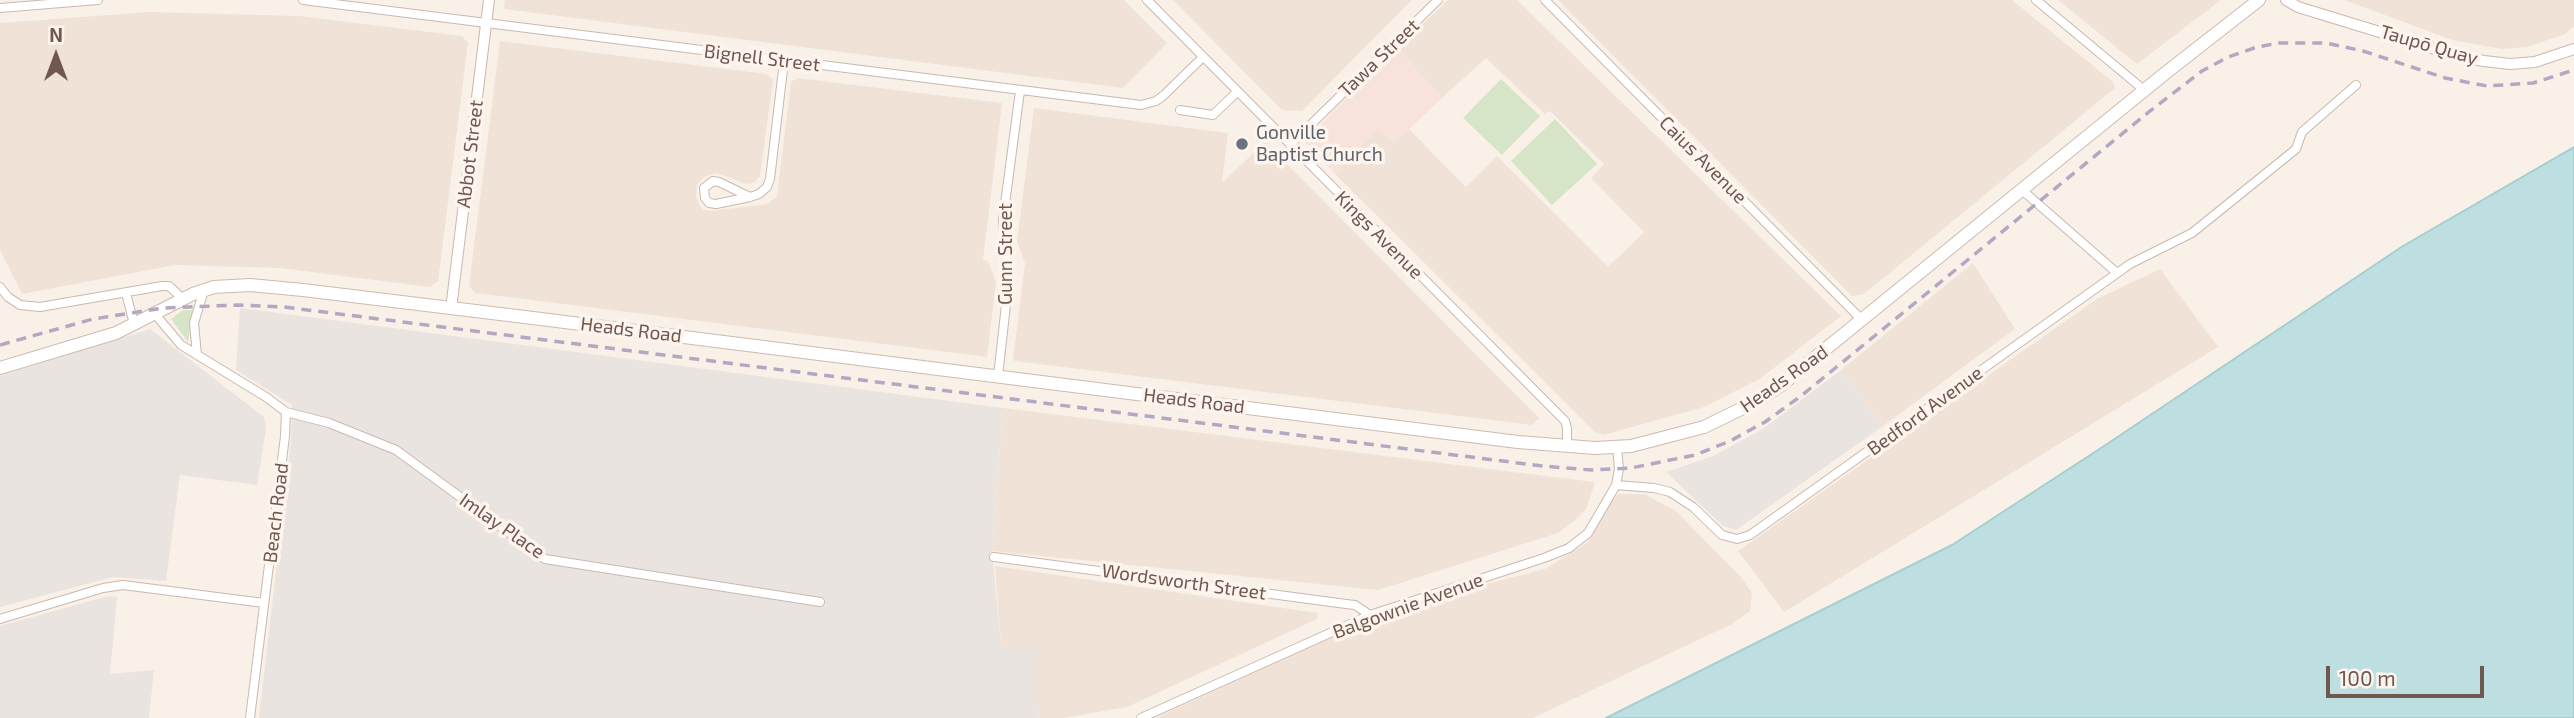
<!DOCTYPE html>
<meta charset="utf-8">
<style>
body{margin:0}
#map{position:relative;width:2574px;height:718px;overflow:hidden;background:#f9f1e7;font-family:"Exo 2",sans-serif}
canvas{display:block}
.north{position:absolute;left:21px;top:21px;width:70px;height:70px;-webkit-text-stroke:5px #fdf5ed;paint-order:stroke;rotate:0deg;font-size:19px;font-weight:700;line-height:28px;text-align:center;color:#70574f}
.north::after{content:'';display:block;margin:auto;width:24px;height:32px;background:#70574f;clip-path:polygon(50% 0,100% 100%,50% 72%,0 100%)}
.scale{position:absolute;left:2326px;top:666px;width:158px;height:32px;box-sizing:border-box;border:4px solid #70574f;border-top:0;padding-left:9px;font-size:21px;line-height:24px;white-space:nowrap;color:#70574f;-webkit-text-stroke:5px #fdf5ed;paint-order:stroke}
</style>
<div id="map">
<canvas width="2574" height="718"></canvas>
<div class="north">N</div>
<div class="scale">100 m</div>
</div>
<script>
const c = document.querySelector('canvas').getContext('2d');
c.lineJoin = 'round';
function fillPath(path, color) { c.fillStyle = color; c.fill(path, 'evenodd'); }
const poly = rows => new Path2D(rows.map(r => 'M' + r).join(''));
function trace(path, color, width, dash) { c.strokeStyle = color; c.lineWidth = width; c.lineCap = dash ? 'butt' : 'round'; c.setLineDash(dash || []); c.stroke(path); }
function drawText(font, color, halo, rows, align = 'center') {
  c.font = font + ' "Exo 2",sans-serif'; c.lineWidth = 7; c.setLineDash([]); c.textBaseline = 'middle'; c.strokeStyle = halo; c.fillStyle = color; for (const [text, x, y, turn = 0] of rows) {
    c.save(); c.translate(x, y); c.rotate((+turn || 0) * Math.PI / 180); c.textAlign = isNaN(turn) ? turn : align; if (halo) c.strokeText(text, 0, 0); c.fillText(text, 0, 0); c.restore();
  }
}
fillPath(poly([
 [505,0,1124,0,1167,43,1123,88,504,9],
 [1173,0,1412,0,1302,111,1282,110],
 [1448,0,1517,0,1841,316,1761,378,1704,407,1603,435,1594,431,1335,174,1378,128,1394,143,1409,129,1466,187,1497,156,1608,267,1644,232,1591,178,1604,164,1550,111,1545,114,1486,58,1442,98,1397,48],
 [1558,0,2012,0,2113,82,2115,88,1864,294,1852,296],
 [2058,0,2221,0,2137,64],
 [2344,0,2574,0,2574,26,2565,34,2527,47,2502,49,2452,40],
 [150,12,299,16,462,36,468,43,438,281,430,287,280,268,175,265,22,294,0,250,0,23],
 [500,41,767,74,773,80,760,176,754,183,746,184,717,173,704,177,697,185,696,197,702,209,710,211,767,204,777,196,791,82,797,78,1002,103,983,260,988,261,996,282,987,357,475,293,469,286],
 [1034,108,1228,133,1222,183,1265,142,1539,418,1532,425,1015,361,1013,360,1025,263,1017,241],
 [1973,263,2015,329,1883,426,1841,370],
 [2160,269,2218,347,1784,612,1738,551,2097,299],
 [1003,408,1537,475,1595,482,1587,507,1579,517,1558,533,1378,590,992,551],
 [1618,494,1644,494,1676,511,1741,577,1752,593,1750,611,1732,624,1533,718,1156,718,1396,607,1545,569,1588,542,1610,503],
 [995,566,1317,613,1317,619,1127,707,1063,718,1040,718,1037,707,1037,647,1001,646]
]), '#f0e2d7');
fillPath(poly([
 [1397,48,1442,98,1394,143,1378,128,1335,174,1304,141]
]), '#f8e2dc');
fillPath(poly([
 [240,308,1003,408,992,551,1001,646,1038,646,1037,707,1040,718,259,718,291,440,292,405,236,370],
 [150,329,264,417,266,429,257,485,180,475,166,581,113,577,0,607,0,376],
 [1841,370,1883,426,1736,530,1723,526,1666,472,1713,456,1763,429],
 [108,596,117,597,110,674,154,670,149,718,0,718,0,626]
]), '#eae4e0');
fillPath(poly([
 [1501,79,1540,116,1502,155,1463,118],
 [1555,119,1597,164,1552,205,1511,161],
 [183,310,193,310,188,342,171,319]
]), '#d6e5c7');
const water = poly([
 [2574,147,2574,718,1606,718,1952,545,2101,448,2403,246,2574,147]
]);
fillPath(water, '#bedfe1');
trace(water, '#a6ced1', 2);
const minor = poly([
 [303,0,1141,105,1156,101,1164,95,1203,57],
 [1147,0,1565,421,1567,428,1567,447],
 [1545,0,1862,320],
 [2036,0,2144,90],
 [0,8,98,0],
 [1180,110,1213,115,1237,92],
 [1290,145,1438,0],
 [2022,190,2117,273],
 [750,197,719,182,713,181,704,188,705,198,709,203,716,204,750,197,759,194,767,187,770,179,784,61],
 [0,287,8,297,20,305,40,307,162,286,169,286,182,298],
 [126,293,134,324],
 [154,313,181,345,266,397,286,412,329,423,396,450,545,559,820,602],
 [197,355,194,323,204,290],
 [998,376,1008,287,1003,219,1020,91],
 [1616,485,1654,488,1670,492,1693,507,1722,535,1737,539,1750,535,2130,264,2192,233,2296,149,2302,132,2356,85],
 [994,557,1346,604,1355,605,1370,615],
 [0,619,103,588,123,585,264,603],
 [250,718,285,436,286,412],
 [1141,718,1370,615,1544,558,1569,548,1588,533,1616,485,1619,469,1617,447]
]);
const tertiary = poly([
 [2286,0,2298,7,2458,56,2484,61,2510,64,2535,62,2574,49],
 [451,309,489,0]
]);
const secondary = poly([
 [0,368,116,333,193,294,214,287,250,285,303,290,541,319,1518,442,1595,448,1631,446,1704,427,1753,403,1780,386,2168,71,2259,0]
]);
trace(minor, '#cab8af', 10);
trace(tertiary, '#cab8af', 12);
trace(secondary, '#cebab0', 14);
trace(minor, '#fff', 8);
trace(tertiary, '#fff', 10);
trace(secondary, '#fff', 12);
trace(poly([
 [0,345,93,319,163,308,238,305,284,307,1542,466,1591,470,1631,468,1695,455,1730,441,1765,422,1801,396,2150,111,2202,71,2228,57,2257,47,2279,43,2326,43,2363,51,2445,78,2487,86,2533,83,2574,70]
]), '#b3a7c2', 3.5, [10, 7]);
for (const [x, y, r, color] of [
 [1242,144,7,"#6b7280"]
]) { const dot = new Path2D(); dot.arc(x, y, r, 0, 2 * Math.PI); c.fillStyle = color; c.fill(dot); trace(dot, '#fdf5ed', 2.5); }
drawText('19px', '#70574f', '#fdf5ed', [
 ["Taupō Quay",2429,45,16],
 ["Bignell Street",762,58,7],
 ["Tawa Street",1379,58,-44],
 ["Abbot Street",470,154,-83],
 ["Caius Avenue",1703,160,45],
 ["Kings Avenue",1379,235,45],
 ["Gunn Street",1006,254,-90],
 ["Heads Road",631,330,7],
 ["Heads Road",1784,379,-35],
 ["Heads Road",1194,401,7],
 ["Bedford Avenue",1925,411,-36],
 ["Beach Road",276,513,-83],
 ["Imlay Place",502,526,35],
 ["Wordsworth Street",1184,582,8],
 ["Balgownie Avenue",1408,606,-20]
]);
drawText('19px', '#5b616d', '#fdf5ed', [
 ["Gonville",1256,133],
 ["Baptist Church",1256,155]
], 'left');
</script>
